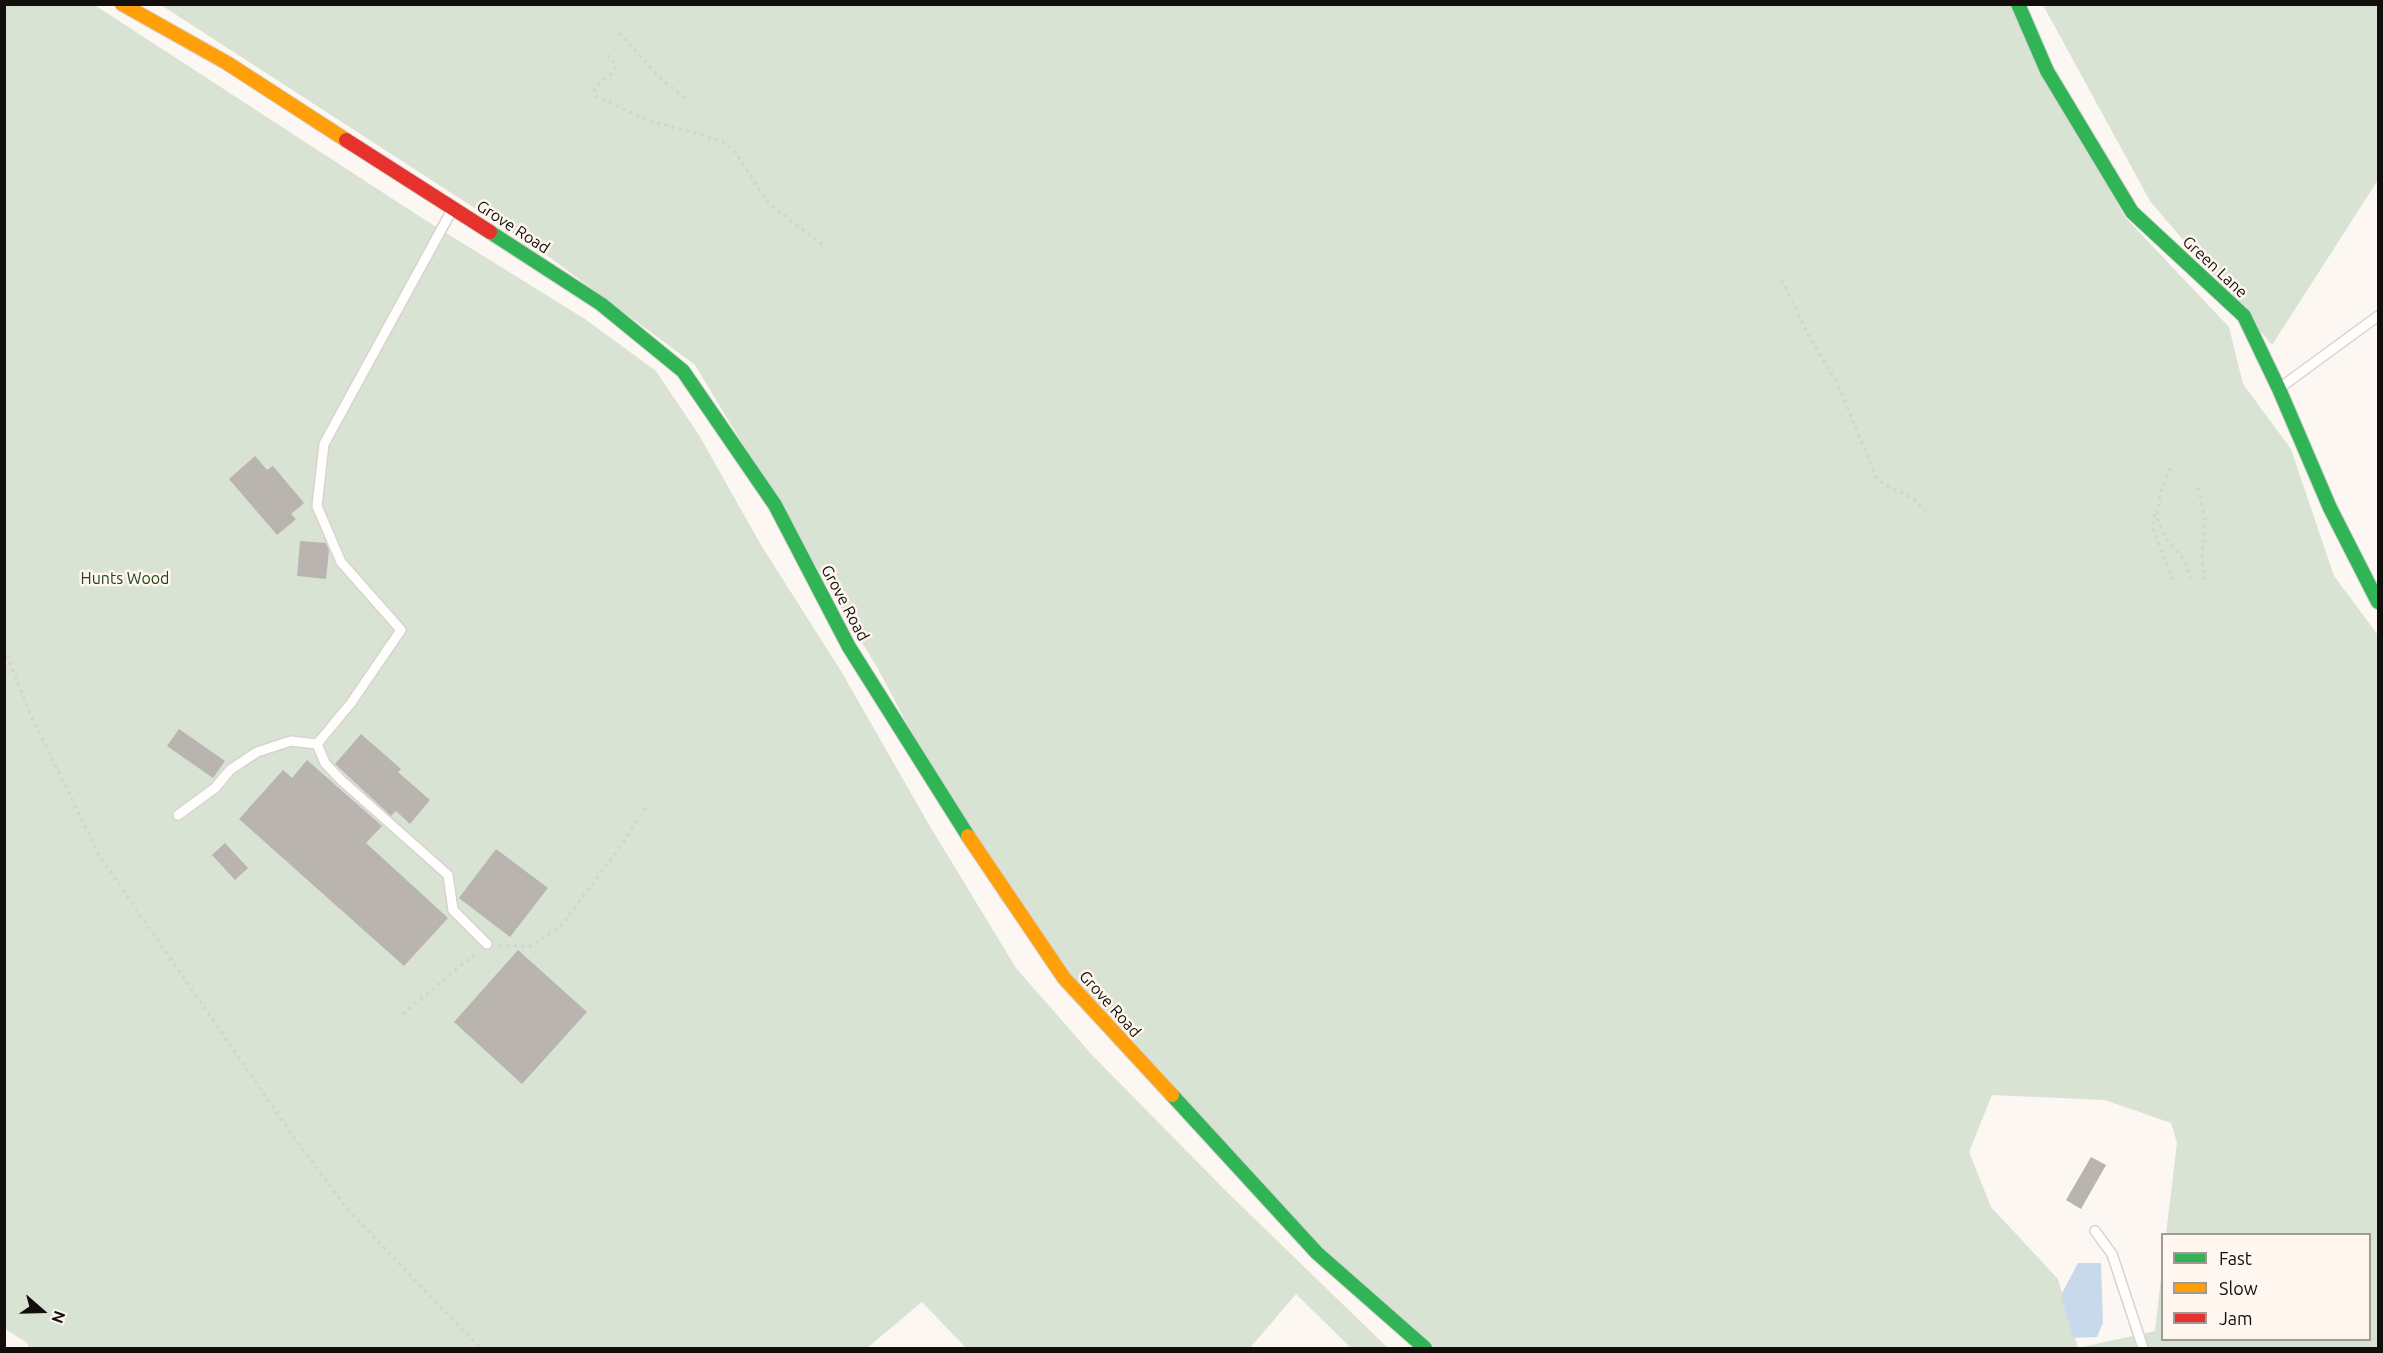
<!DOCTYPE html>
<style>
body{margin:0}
#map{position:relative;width:2383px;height:1353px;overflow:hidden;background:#fcf7f2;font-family:Ubuntu,sans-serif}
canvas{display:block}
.frame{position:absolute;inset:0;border:6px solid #130e0b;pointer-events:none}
.legend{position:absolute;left:2161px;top:1233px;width:210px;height:108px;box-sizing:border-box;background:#fff6ef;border:2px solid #a19994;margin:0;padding:8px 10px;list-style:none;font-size:18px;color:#130e0b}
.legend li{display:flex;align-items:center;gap:12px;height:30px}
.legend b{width:30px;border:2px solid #a19994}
.north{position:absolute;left:12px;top:1281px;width:60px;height:60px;-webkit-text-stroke:4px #fff6ef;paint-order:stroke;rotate:110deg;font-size:16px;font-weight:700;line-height:24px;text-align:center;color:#130e0b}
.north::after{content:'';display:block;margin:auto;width:21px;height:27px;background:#130e0b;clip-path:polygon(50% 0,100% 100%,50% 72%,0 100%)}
</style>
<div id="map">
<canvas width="2383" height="1353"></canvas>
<div class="frame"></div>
<ul class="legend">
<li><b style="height:8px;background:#30b455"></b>Fast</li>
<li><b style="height:8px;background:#ff9f0a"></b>Slow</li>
<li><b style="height:8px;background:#e5322d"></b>Jam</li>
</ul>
<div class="north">N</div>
</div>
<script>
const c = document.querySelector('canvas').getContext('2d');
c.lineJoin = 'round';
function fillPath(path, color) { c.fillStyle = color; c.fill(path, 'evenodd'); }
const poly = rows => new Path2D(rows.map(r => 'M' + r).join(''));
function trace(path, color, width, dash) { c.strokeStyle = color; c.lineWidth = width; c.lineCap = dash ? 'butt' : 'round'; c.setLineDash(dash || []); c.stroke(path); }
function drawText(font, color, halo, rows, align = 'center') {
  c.font = font + ' Ubuntu,sans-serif'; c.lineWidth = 5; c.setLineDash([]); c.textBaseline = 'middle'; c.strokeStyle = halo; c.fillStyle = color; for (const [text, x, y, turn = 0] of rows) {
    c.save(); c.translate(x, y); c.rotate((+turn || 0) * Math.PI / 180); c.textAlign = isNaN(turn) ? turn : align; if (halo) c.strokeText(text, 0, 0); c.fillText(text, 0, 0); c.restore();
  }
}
fillPath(poly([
 [93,4,422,218,585,319,656,371,699,435,761,545,841,671,928,823,1016,968,1093,1056,1228,1193,1388,1348,1351,1348,1296,1294,1250,1348,966,1348,922,1302,867,1348,30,1348,26,1342,5,1329,5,5],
 [161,5,2011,5,2124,216,2229,327,2243,384,2291,449,2334,576,2378,635,2378,1348,1424,1348,1357,1294,1000,899,878,669,695,365,541,251],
 [1992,1095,2105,1100,2171,1123,2177,1143,2166,1234,2370,1234,2370,1340,2162,1340,2162,1269,2155,1331,2078,1348,2058,1279,1991,1207,1969,1152],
 [2043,5,2378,5,2378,180,2272,345,2150,201]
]), '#d9e3d3');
fillPath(poly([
 [2078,1263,2101,1263,2103,1323,2097,1337,2073,1338,2061,1295]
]), '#c8d9ec');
fillPath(poly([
 [255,456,267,470,273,466,304,503,291,514,296,519,277,535,229,479],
 [300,541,326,543,329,550,326,579,297,576],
 [179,729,225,761,213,778,167,746],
 [361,734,401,769,398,772,430,800,410,824,396,811,391,816,335,764],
 [307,760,382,826,366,843,448,918,404,966,239,819,283,770,292,778],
 [225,843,248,868,235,880,212,855],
 [496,849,548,888,510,937,459,898],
 [518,950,587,1012,522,1084,454,1022],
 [2091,1157,2106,1165,2081,1209,2066,1200]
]), '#b9b4af');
const lane = poly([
 [2281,387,2378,316],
 [317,744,325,763,341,780,448,875,453,910,487,944],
 [178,815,215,788,230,770,257,752,291,741,317,744,351,703,401,630,341,562,317,506,324,444,452,210],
 [2095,1231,2112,1254,2143,1348]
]);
const fast = poly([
 [2018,4,2047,71,2132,212,2244,316,2279,389,2330,508,2378,602],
 [490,232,601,304,683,371,775,505,849,647,968,836],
 [1172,1095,1317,1253,1425,1348]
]);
const slow = poly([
 [122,4,227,63,346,140],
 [968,836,1064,978,1172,1095]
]);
const jam = poly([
 [346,140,490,232]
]);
trace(lane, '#d7d3ce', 12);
trace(fast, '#d7d3ce', 16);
trace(slow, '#d7d3ce', 16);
trace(jam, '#d7d3ce', 16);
trace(poly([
 [619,33,662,80,689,101],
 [608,55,615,64,615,71,600,83,594,91,596,96,647,120,720,140,735,152,769,204,826,247],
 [1782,280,1809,336,1838,385,1876,477,1885,485,1914,499,1925,511],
 [2170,468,2160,494,2157,518,2166,538,2184,560,2191,578],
 [2198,488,2205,517,2202,560,2205,580],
 [2155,514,2152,527,2173,580],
 [4,648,29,711,99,855,295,1139,348,1210,480,1348],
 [499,945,529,947,560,927,623,843,645,808],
 [403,1014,477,952]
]), '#d5d3d3', 3, [3, 4.5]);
trace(lane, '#fffefd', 9);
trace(fast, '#30b455', 14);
trace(slow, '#ff9f0a', 14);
trace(jam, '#e5322d', 14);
drawText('16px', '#130e0b', '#fff6ef', [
 ["Grove Road",513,227,33],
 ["Green Lane",2215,267,43],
 ["Grove Road",845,603,62],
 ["Grove Road",1110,1004,48]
]);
drawText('16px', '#20461d', '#fff6ef', [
 ["Hunts Wood",125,579]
]);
</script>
